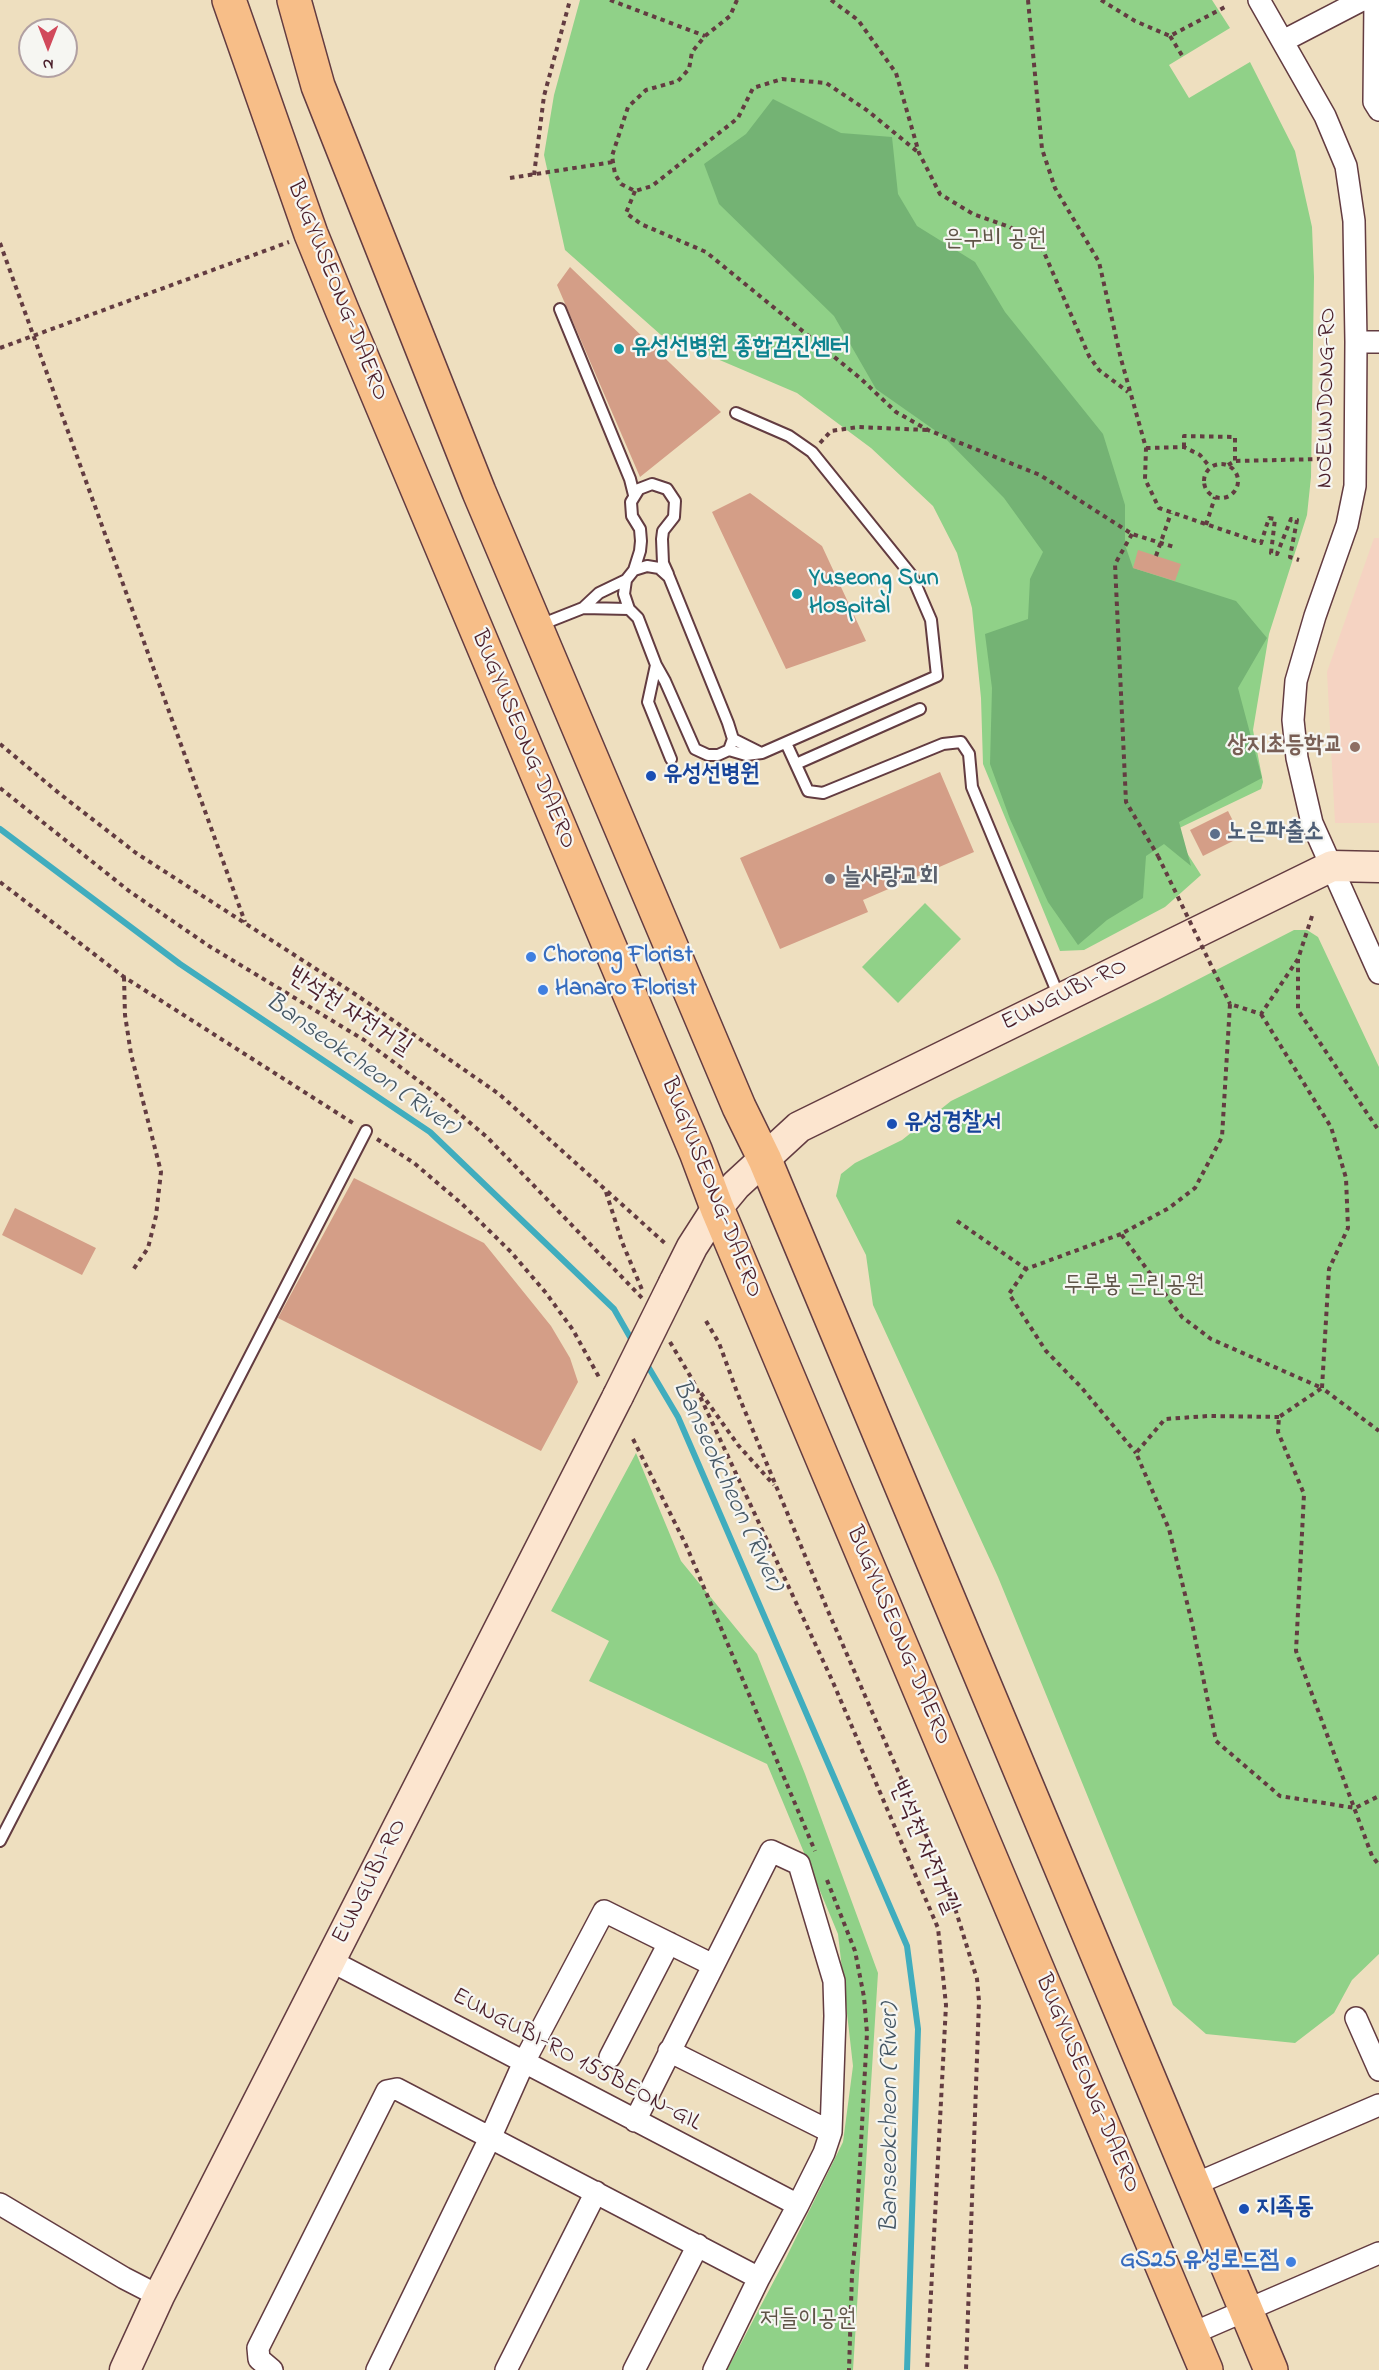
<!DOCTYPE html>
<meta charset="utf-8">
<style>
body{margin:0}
#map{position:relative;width:1379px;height:2370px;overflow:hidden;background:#eedfbf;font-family:"Indie Flower",sans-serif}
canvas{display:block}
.north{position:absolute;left:18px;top:18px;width:60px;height:60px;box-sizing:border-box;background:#f6f6f2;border:2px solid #b1a0a2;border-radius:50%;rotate:180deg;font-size:16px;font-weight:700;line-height:24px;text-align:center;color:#4a1f2b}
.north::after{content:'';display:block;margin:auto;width:21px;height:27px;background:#d1495b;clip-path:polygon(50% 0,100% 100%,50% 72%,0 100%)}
</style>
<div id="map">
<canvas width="1379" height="2370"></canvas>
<div class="north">N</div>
</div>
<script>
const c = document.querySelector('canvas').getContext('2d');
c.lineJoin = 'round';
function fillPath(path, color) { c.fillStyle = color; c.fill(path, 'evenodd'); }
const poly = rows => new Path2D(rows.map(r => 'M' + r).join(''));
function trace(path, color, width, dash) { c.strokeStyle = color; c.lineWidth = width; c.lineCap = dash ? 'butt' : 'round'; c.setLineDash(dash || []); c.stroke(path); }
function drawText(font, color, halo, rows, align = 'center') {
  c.font = font + ' "Indie Flower","Poor Story",sans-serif'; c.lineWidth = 4.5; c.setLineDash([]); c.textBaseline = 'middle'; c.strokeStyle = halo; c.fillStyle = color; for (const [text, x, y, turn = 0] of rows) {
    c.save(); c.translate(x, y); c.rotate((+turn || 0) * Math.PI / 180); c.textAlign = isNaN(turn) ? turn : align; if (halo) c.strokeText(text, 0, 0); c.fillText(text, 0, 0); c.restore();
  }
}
fillPath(poly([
 [1374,538,1379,538,1379,823,1335,823,1327,672]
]), '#f5d3c2');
fillPath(poly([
 [580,0,1212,0,1230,28,1169,65,1189,98,1250,62,1295,151,1312,227,1314,277,1311,477,1307,515,1269,634,1253,730,1263,782,1261,789,1173,831,1201,875,1165,907,1084,950,1060,951,983,764,981,698,972,608,957,553,933,506,871,448,797,393,661,335,565,250,544,155,554,95],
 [925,903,961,939,898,1003,862,967],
 [1294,930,1307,930,1318,937,1379,1067,1379,1954,1352,1980,1334,2013,1295,2043,1206,2034,1173,2005,998,1577,873,1305,866,1255,836,1196,841,1174,855,1163,902,1140,951,1101,1158,1000],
 [636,1453,681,1561,757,1654,805,1774,878,1973,853,2370,727,2370,786,2258,843,2142,853,2066,838,1934,767,1764,589,1681,609,1641,551,1611]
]), '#90d188');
fillPath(poly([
 [773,99,841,133,892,137,898,194,917,226,975,262,1005,312,1103,434,1125,505,1125,545,1133,568,1236,601,1267,638,1238,688,1262,778,1179,822,1191,866,1164,844,1146,856,1143,898,1107,920,1078,945,1048,902,1010,819,990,764,992,688,985,634,1028,619,1030,579,1043,552,1004,498,943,436,876,389,834,316,719,204,704,164,746,134]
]), '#74b374');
trace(poly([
 [0,829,180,964,430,1132,614,1309,634,1344],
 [646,1363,678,1417,907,1946,918,2029,907,2370]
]), '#40adbe', 6);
fillPath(poly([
 [570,267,721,412,640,477,557,285],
 [750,493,822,546,866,641,786,669,712,512],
 [1138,550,1181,564,1175,581,1133,568],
 [940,772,974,852,863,900,868,912,780,949,740,858],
 [1228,811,1241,837,1203,856,1190,830],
 [354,1178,484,1243,551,1326,570,1358,578,1382,541,1451,278,1318],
 [15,1208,96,1248,82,1275,2,1235]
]), '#d49e87');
const lane = poly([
 [560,309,630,479,634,495],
 [647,566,659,568,669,577,728,723,733,739,729,750,718,755,708,755,695,749,665,681,656,665,638,618,629,609,624,594,626,580,634,570,647,566],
 [634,570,640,551,641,541,640,529,632,516,631,502,639,489,652,484,667,489,675,501,674,517,663,531,662,539,663,563,668,574],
 [583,608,599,593,626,580],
 [540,625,583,608,629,609],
 [656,665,648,702,671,759],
 [733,739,759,752],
 [786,743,808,791,823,793,943,744,961,742,969,754,972,787,1060,999],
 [729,750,746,755,762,753,937,676,931,620,912,576,812,452,789,436,736,413],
 [796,764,920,709],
 [0,1841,366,1131]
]);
const street = poly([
 [1259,0,1325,116,1346,166,1354,221,1356,342,1355,486,1347,525,1315,616,1296,681,1293,720,1297,758,1312,823,1379,973],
 [1375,0,1374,102,1379,110],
 [1283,41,1362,0],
 [1356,342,1379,342],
 [331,1961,798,2205],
 [1356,2018,1379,2070],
 [669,2051,831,2132],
 [610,2057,669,1943],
 [635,2121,771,1851,799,1864,834,1981,835,2016,831,2132,824,2153,798,2205,759,2278,714,2370],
 [1193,2185,1379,2105],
 [0,2204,124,2278,159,2296],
 [1191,2334,1379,2253],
 [272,2370,259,2359,258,2348,387,2091,397,2089,759,2278],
 [377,2370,491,2136,524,2062,604,1911,713,1965],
 [506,2370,596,2192],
 [634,2370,698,2245]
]);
const secondary = poly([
 [674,1283,692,1247,717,1208,736,1185,799,1127,1332,866,1379,867],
 [125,2370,159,2296,618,1396]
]);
const primary = poly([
 [229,0,311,234,342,310,696,1152,717,1208,1206,2370],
 [294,0,318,86,479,492,739,1107,765,1160,1271,2370]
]);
trace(lane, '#633c41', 14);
trace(street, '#633c41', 24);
trace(secondary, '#633c41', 33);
trace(primary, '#633c41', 36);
trace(poly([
 [610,0,705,36],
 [737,0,730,16,705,36,692,52,689,69,678,81,646,90,628,107,612,156,615,174,621,184,635,191,652,186,738,118,753,88,782,79,826,83,868,111,919,153],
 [831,0,858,20,896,73,919,153,940,194,973,214,1010,227,1043,250,1089,356,1099,370,1128,392],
 [1028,0,1042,149,1055,188,1099,262,1121,359,1146,448,1145,479,1159,508,1261,543,1269,518,1275,519,1271,553,1277,554,1291,519,1297,520,1290,557,1299,560],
 [1101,0,1135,21,1170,36,1225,7],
 [1170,36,1183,57],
 [534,175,544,96,570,0],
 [510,178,613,162],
 [635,191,626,213,641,224,706,252,860,378,896,412,928,430,1040,475,1132,534,1174,547],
 [0,243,245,922],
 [0,348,289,242],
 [820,443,831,431,858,427,927,430],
 [1184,447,1184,436,1235,437,1235,461],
 [1146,448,1184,447,1200,455,1210,467],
 '1204 481a17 17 0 1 1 34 0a17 17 0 1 1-34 0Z',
 [1228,465,1235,461,1320,459],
 [1206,525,1215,497],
 [1132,534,1115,564,1126,802,1158,856],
 [1156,556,1171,513],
 [0,744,60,794,136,853,358,996,499,1094,667,1245],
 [0,788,129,891,209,946,364,1040,435,1093,488,1138,642,1298],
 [0,882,124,977,356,1125],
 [1312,916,1298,959,1298,1010,1379,1131],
 [1298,959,1261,1014,1230,1004,1222,1137,1195,1188,1169,1208,1121,1234,1182,1317,1211,1339,1322,1388,1279,1417,1278,1432,1304,1494,1296,1651,1372,1856,1379,1865],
 [124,977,125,1015,131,1054,161,1172,156,1216,148,1248,133,1270],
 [1261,1014,1331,1127,1346,1178,1348,1228,1329,1269,1322,1388,1379,1431],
 [377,1139,414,1163,462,1204,511,1252,546,1293,573,1330,600,1379],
 [606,1192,622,1242,643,1292],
 [957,1221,1026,1269],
 [1121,1234,1026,1269,1009,1294,1046,1351,1081,1387,1136,1453],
 [706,1321,719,1343,737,1392,828,1611,932,1849,955,1908,977,1979,979,2001,966,2370],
 [670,1342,692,1379,832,1680,938,1928,946,2005,927,2370],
 [701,1393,738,1445,774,1485],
 [1279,1417,1208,1416,1165,1419,1136,1453,1169,1529,1192,1623,1216,1741,1280,1796,1355,1808,1379,1796],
 [633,1439,686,1545,815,1851],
 [827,1880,855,1951,864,1997,867,2033,856,2235,852,2274,849,2370]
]), '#633c41', 4, [4.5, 4.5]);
trace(lane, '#fff', 10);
trace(street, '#fff', 21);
trace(secondary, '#fce5cf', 30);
trace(primary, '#f7be88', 33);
const secondaryBridge = poly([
 [618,1396,674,1283]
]);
trace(secondaryBridge, '#633c41', 33, []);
trace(poly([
 [1158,856,1230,1004]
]), '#633c41', 4, [4.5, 4.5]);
trace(secondaryBridge, '#fce5cf', 30);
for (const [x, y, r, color] of [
 [619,349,6,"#0f9aa8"],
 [797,594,6,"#0f9aa8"],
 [1355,747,6,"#8d6e63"],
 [651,776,6,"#1a4fb4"],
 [1215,834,6,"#5c6f8a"],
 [830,879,6,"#6b7280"],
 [531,957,6,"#3f7fe0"],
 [543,990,6,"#3f7fe0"],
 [892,1124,6,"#1a4fb4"],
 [1244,2209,6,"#1a4fb4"],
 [1291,2262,6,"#3f7fe0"]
]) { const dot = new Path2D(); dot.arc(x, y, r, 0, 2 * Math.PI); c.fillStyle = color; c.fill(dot); trace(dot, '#f6f6f2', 2); }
drawText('24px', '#5f5447', '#f6f6f2', [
 ["은구비 공원",995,241],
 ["두루봉 근린공원",1134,1287],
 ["저들이공원",808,2321]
]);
drawText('24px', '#4a1f2b', '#f6f6f2', [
 ["BUGYUSEONG-DAERO",336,291,68],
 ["NOEUNDONG-RO",1328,398,-89],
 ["BUGYUSEONG-DAERO",522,740,67],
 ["EUNGUBI-RO",1065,996,-26],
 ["반석천 자전거길",349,1013,33],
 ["BUGYUSEONG-DAERO",710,1188,68],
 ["BUGYUSEONG-DAERO",897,1636,67],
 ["반석천 자전거길",923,1848,67],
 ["EUNGUBI-RO",371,1882,-63],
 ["EUNGUBI-RO 155BEON-GIL",576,2061,28],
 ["BUGYUSEONG-DAERO",1086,2084,67]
]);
drawText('bold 24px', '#0d838f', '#f6f6f2', [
 ["유성선병원 종합검진센터",631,349],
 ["Yuseong Sun",809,580],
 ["Hospital",809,608]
], 'left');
drawText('bold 24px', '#785e54', '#f6f6f2', [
 ["상지초등학교",1343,747]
], 'right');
drawText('bold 24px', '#164399', '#f6f6f2', [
 ["유성선병원",663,776],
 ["유성경찰서",904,1124],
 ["지족동",1256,2209]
], 'left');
drawText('bold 24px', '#4e5e75', '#f6f6f2', [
 ["노은파출소",1227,834]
], 'left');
drawText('bold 24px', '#5b616d', '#f6f6f2', [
 ["늘사랑교회",842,879]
], 'left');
drawText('bold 24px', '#366cbe', '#f6f6f2', [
 ["Chorong Florist",543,957],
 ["Hanaro Florist",555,990],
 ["GS25 유성로드점",1279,2262,"right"]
], 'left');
drawText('italic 26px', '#465866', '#f6f6f2', [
 ["Banseokcheon (River)",361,1066,35],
 ["Banseokcheon (River)",726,1486,65],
 ["Banseokcheon (River)",892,2118,-90]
]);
</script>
